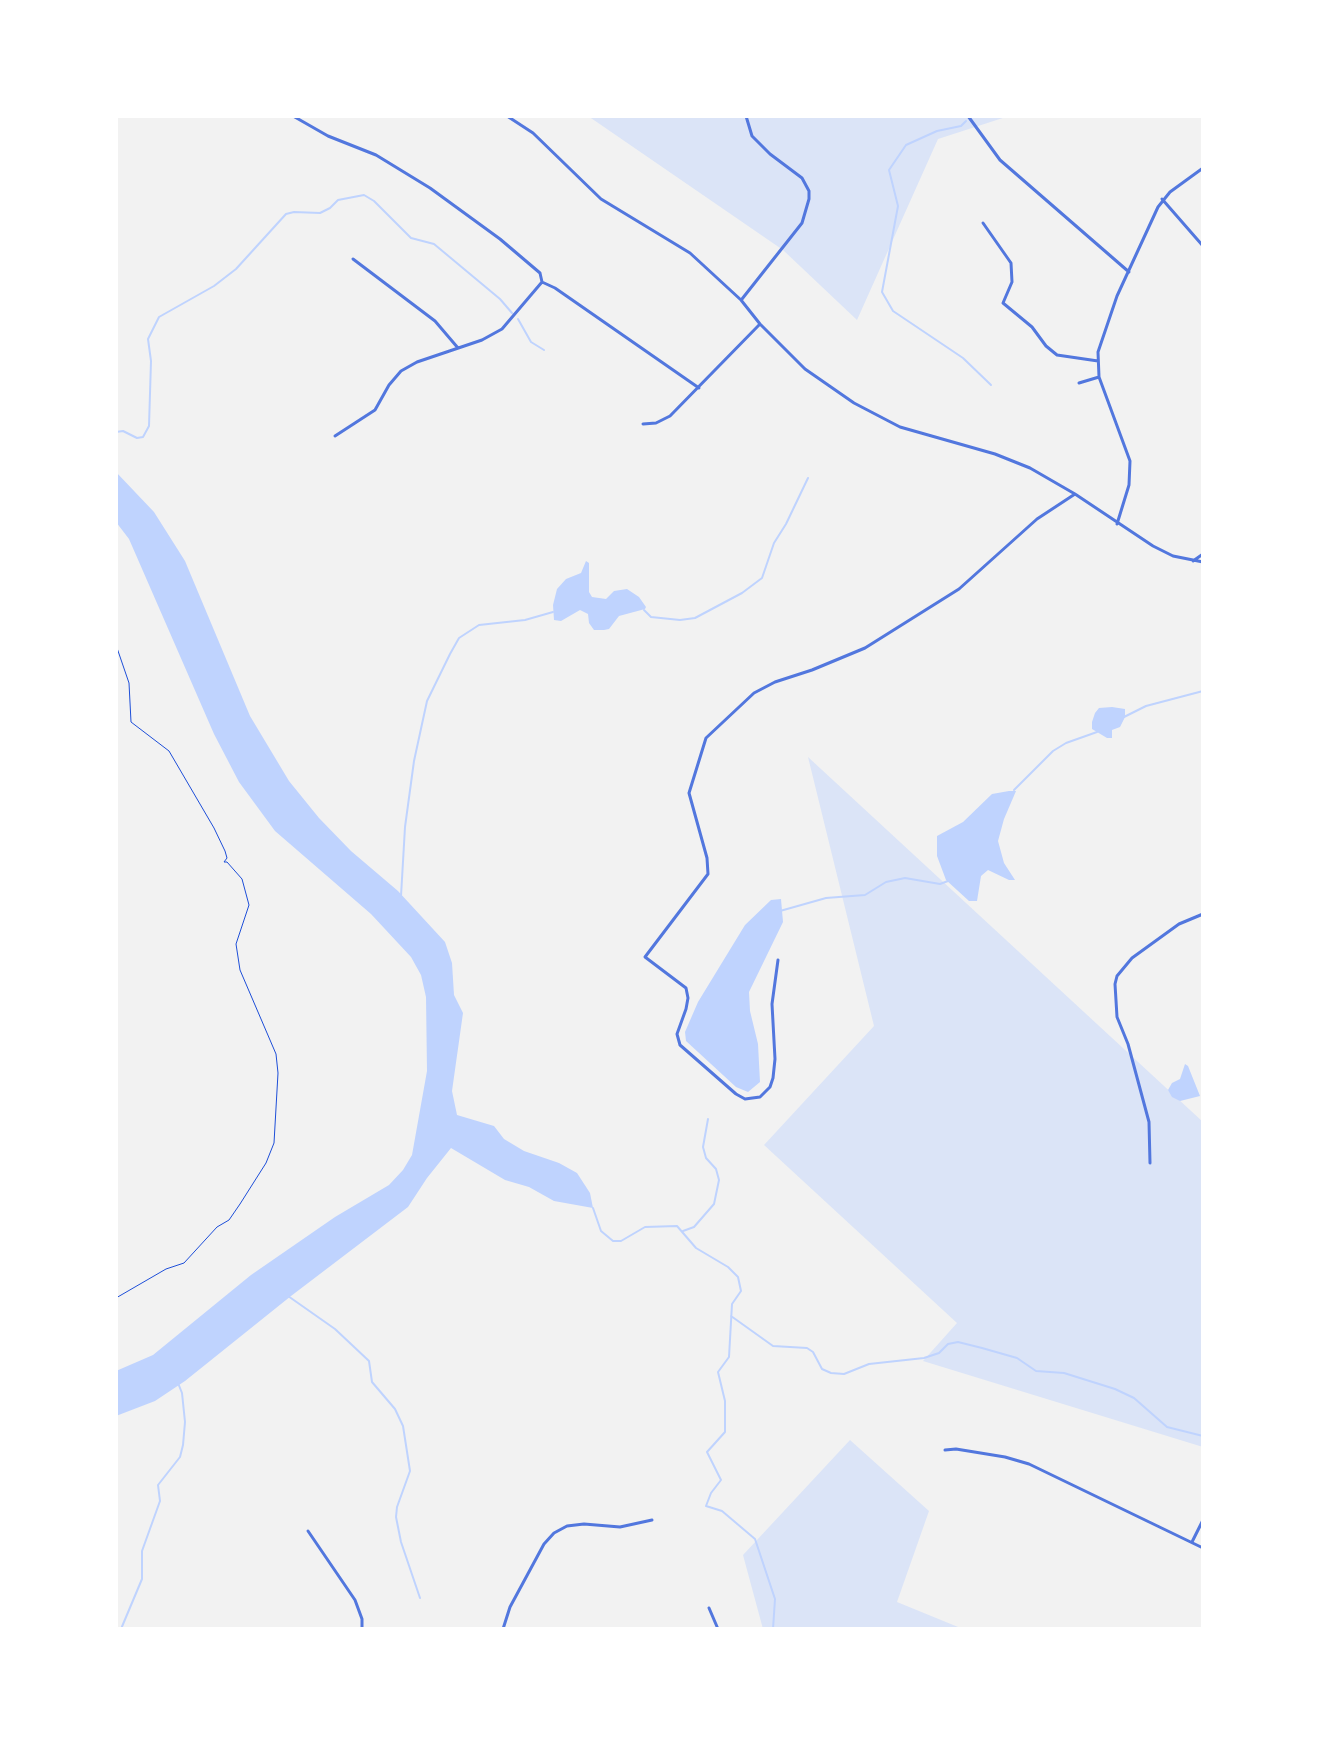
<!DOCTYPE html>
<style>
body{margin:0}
#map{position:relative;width:1319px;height:1745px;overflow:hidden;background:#f2f2f2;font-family:"Space Grotesk",sans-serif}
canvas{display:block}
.frame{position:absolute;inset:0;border:118px solid #fff;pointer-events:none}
</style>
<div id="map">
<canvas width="1319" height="1745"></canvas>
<div class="frame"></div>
</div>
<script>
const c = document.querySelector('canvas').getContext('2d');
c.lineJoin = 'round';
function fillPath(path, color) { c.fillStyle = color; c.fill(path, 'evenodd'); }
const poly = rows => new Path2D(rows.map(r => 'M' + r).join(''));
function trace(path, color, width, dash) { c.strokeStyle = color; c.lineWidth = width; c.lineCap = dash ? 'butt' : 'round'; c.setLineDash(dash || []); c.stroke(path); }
fillPath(poly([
 [588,116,1009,116,938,139,857,320,783,250],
 [808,757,1203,1122,1203,1447,923,1361,957,1323,764,1145,874,1026],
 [850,1440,929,1511,897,1602,963,1629,763,1629,743,1555]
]), '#dbe4f7');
fillPath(poly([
 [116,472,154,512,185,561,250,716,289,781,319,818,351,851,398,891,445,942,452,963,454,995,463,1013,452,1091,457,1115,494,1126,504,1139,524,1151,559,1163,577,1173,590,1193,593,1208,554,1201,529,1187,505,1180,451,1148,427,1178,408,1207,291,1296,185,1381,155,1401,116,1416,116,1371,153,1355,251,1275,335,1217,389,1185,403,1170,412,1155,427,1071,426,997,421,975,411,957,371,914,275,831,239,782,214,734,129,539,116,522],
 [586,561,589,563,589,592,592,597,606,599,614,591,627,589,639,597,646,607,645,609,619,616,609,629,604,630,594,630,589,623,588,614,580,610,561,621,554,620,553,605,557,589,566,579,581,573],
 [1112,707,1125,709,1125,717,1120,727,1112,730,1112,738,1107,738,1092,729,1092,722,1095,713,1099,708],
 [1009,791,1016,791,1004,819,998,841,1004,863,1015,880,1009,880,988,870,981,876,977,901,969,901,946,880,937,856,937,836,963,822,992,794],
 [781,899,783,922,749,992,750,1011,758,1044,760,1082,748,1092,736,1087,686,1041,685,1032,698,1002,745,925,771,900],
 [1185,1064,1188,1066,1200,1096,1180,1101,1172,1097,1168,1090,1172,1083,1180,1079]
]), '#bfd3fe');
trace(poly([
 [966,121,961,126,937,131,906,145,889,170,898,206,882,292,893,311,963,358,991,385],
 [518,319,531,342,544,350],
 [116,432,123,431,137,438,143,437,149,426,151,361,148,339,159,317,214,286,236,269,286,214,294,212,320,213,330,208,338,200,364,195,374,201,411,238,434,244,500,299,512,313],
 [644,610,651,617,680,620,695,618,742,593,762,578,774,543,786,524,808,478],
 [1124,717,1146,706,1203,691],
 [1014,790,1053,751,1066,743,1097,732],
 [401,896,405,827,414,761,427,701,450,654,459,638,479,625,525,620,553,612],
 [780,911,826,898,865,895,886,882,905,878,940,884,948,881],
 [593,1208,601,1231,613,1241,621,1241,645,1227,677,1226,696,1248,728,1267,738,1277,741,1291,732,1304,729,1357,718,1372,725,1401,725,1432,707,1452,721,1480,711,1493,706,1506,722,1511,755,1539,775,1599,773,1629],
 [683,1231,694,1227,714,1204,719,1180,716,1169,706,1158,703,1147,708,1119],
 [288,1296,335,1329,369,1361,372,1382,395,1409,403,1426,410,1471,397,1507,396,1517,401,1542,420,1598],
 [731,1316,773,1346,807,1348,813,1352,822,1369,831,1373,844,1374,869,1364,924,1358,939,1353,948,1344,958,1342,982,1348,1017,1358,1036,1371,1064,1373,1115,1389,1134,1398,1167,1427,1203,1436],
 [121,1629,142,1579,142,1551,160,1501,158,1485,180,1457,183,1445,185,1422,182,1393,178,1383]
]), '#bfd3fe', 2);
trace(poly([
 [116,645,129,683,131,722,169,751,214,828,225,851,227,858,224,862,227,862,242,879,249,905,236,944,240,970,276,1054,278,1073,274,1143,266,1163,240,1204,229,1220,217,1227,184,1263,166,1269,116,1298]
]), '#1d4ed8', 1);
trace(poly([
 [293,116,328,136,376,155,430,188,500,239,540,273,542,282,555,288,699,388],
 [507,116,533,133,601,199,690,253,741,300,760,324,805,369,854,403,900,427,995,454,1030,468,1075,494,1153,546,1173,556,1203,562],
 [968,116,1000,160,1129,272],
 [1162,199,1203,246],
 [983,223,1011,263,1012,282,1003,303,1032,327,1046,346,1057,355,1098,361],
 [353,259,435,321,458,348],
 [742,299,802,223,809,199,809,191,802,178,770,154,752,136,746,116],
 [1079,383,1099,377],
 [643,424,656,423,670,416,760,324],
 [335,436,375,410,389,385,401,371,417,362,482,340,502,329,542,282],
 [1117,524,1129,485,1130,461,1099,377,1098,352,1117,296,1158,207,1170,192,1203,168],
 [1193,561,1203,554],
 [778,960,772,1004,775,1059,773,1078,770,1087,760,1097,745,1099,736,1094,680,1045,677,1034,686,1009,688,998,686,988,645,957,708,874,707,858,689,793,706,738,754,693,775,682,812,670,865,648,959,589,1037,519,1075,494],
 [1150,1163,1149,1122,1128,1044,1117,1017,1115,984,1117,976,1132,958,1179,924,1203,914],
 [945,1450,956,1449,1005,1457,1029,1464,1203,1548],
 [308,1531,355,1600,362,1619,362,1629],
 [1192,1542,1203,1520],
 [709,1608,718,1629],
 [503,1629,510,1607,544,1544,554,1533,567,1526,584,1524,620,1527,652,1520]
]), '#5277de', 3);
</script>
